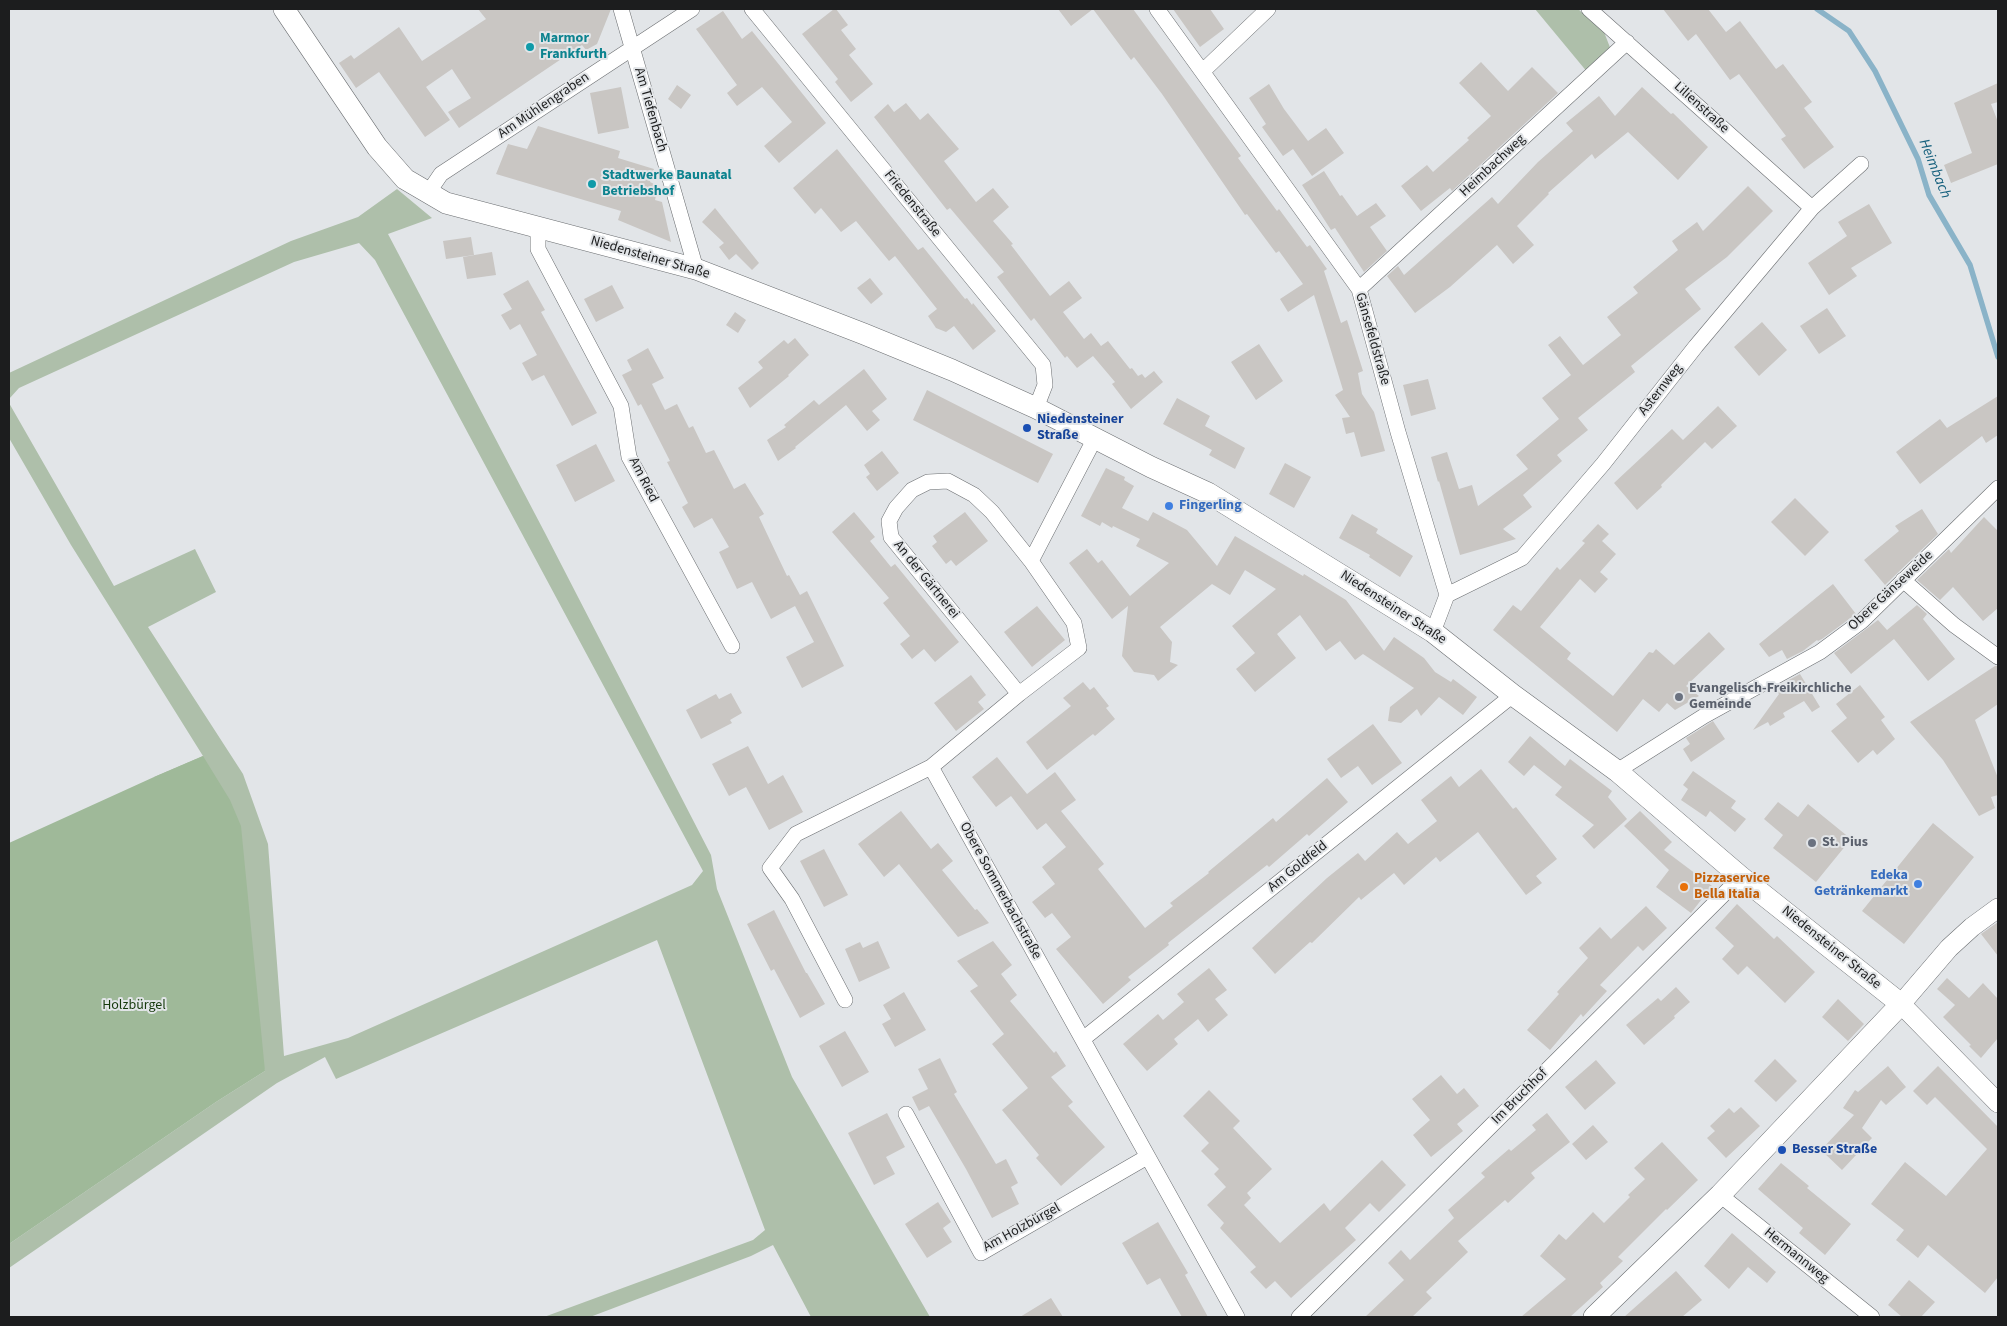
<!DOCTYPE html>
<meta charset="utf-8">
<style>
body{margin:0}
#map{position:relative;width:2007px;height:1326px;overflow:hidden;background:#e2e5e8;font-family:"Source Sans 3",sans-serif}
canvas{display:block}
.frame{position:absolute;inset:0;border:10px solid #1c1d1e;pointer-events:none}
</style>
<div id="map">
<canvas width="2007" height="1326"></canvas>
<div class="frame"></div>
</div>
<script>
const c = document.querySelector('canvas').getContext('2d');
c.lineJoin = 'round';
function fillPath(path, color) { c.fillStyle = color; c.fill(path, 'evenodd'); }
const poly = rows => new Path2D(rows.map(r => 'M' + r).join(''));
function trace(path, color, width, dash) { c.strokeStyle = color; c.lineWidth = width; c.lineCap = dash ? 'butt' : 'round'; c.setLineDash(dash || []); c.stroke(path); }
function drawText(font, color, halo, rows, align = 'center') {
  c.font = font + ' "Source Sans 3",sans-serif'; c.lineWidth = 4; c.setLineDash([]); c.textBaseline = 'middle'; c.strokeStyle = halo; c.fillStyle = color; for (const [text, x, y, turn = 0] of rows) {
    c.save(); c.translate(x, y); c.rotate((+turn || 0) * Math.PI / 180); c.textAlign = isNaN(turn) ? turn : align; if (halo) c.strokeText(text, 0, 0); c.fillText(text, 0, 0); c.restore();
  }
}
fillPath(poly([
 [1535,9,1578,9,1604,32,1611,50,1588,73],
 [397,189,432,218,388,234,545,533,711,855,717,889,792,1077,930,1317,811,1317,773,1245,751,1256,590,1317,544,1317,753,1240,765,1230,657,940,336,1079,325,1057,277,1083,9,1268,9,1244,216,1102,265,1071,154,777,203,756,71,545,9,438,9,403,114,586,195,549,216,592,148,627,243,774,268,844,284,1056,348,1038,580,935,692,885,703,871,375,260,359,243,294,262,19,388,9,399,9,373,291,241,358,217]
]), '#aebfaa');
fillPath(poly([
 [203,756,230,800,241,826,265,1071,216,1102,9,1244,9,843,154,777]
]), '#9fb999');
trace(poly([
 [1817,9,1849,31,1875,71,1918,159,1929,195,1970,265,1998,357]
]), '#8ab3c8', 5.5);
fillPath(poly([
 [478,9,611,9,597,44,586,50,582,45,459,128,448,112,471,98,452,69,426,87,450,120,425,137,379,72,356,88,339,63,351,55,354,59,399,27,422,61,486,19],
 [834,9,836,9,848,25,841,30,856,49,849,55,873,84,851,102,835,82,838,79,802,34],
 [1058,9,1133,9,1241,156,1238,158,1277,211,1279,209,1307,247,1310,245,1327,269,1324,271,1341,323,1347,320,1363,371,1358,373,1362,394,1374,412,1385,451,1361,457,1354,432,1346,434,1342,418,1350,417,1335,395,1343,390,1314,295,1288,312,1280,299,1303,284,1279,251,1276,253,1247,214,1245,215,1162,94,1134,57,1131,60,1093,9,1071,26],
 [1173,9,1210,9,1224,29,1200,47],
 [1663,9,1708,9,1726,32,1740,21,1776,69,1783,64,1812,102,1804,108,1834,147,1804,169,1781,139,1786,136,1739,74,1730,80,1696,34,1688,41],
 [723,11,742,39,752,31,826,123,779,163,764,146,792,122,762,87,737,106,727,93,737,85,696,29],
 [1481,62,1508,91,1532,67,1558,93,1452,191,1450,188,1421,211,1401,186,1427,165,1433,172,1469,140,1467,138,1491,116,1459,83],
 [1998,83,1998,102,1991,104,1998,122,1998,164,1951,183,1944,165,1972,153,1954,103],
 [1269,84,1284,109,1308,141,1326,128,1344,153,1312,176,1293,149,1283,156,1262,127,1266,124,1249,98],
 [677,85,691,95,681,109,668,99],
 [621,87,629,128,598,134,590,93],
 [1642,87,1671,114,1673,113,1708,147,1678,180,1628,132,1595,159,1592,154,1548,193,1549,194,1517,226,1534,245,1513,264,1497,245,1450,287,1415,313,1387,276,1398,266,1404,275,1492,197,1498,204,1538,162,1573,131,1566,123,1599,96,1615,116],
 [906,103,920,120,928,113,959,149,944,161,976,202,993,188,1009,207,993,221,1013,244,1011,245,1050,296,1069,281,1082,298,1063,312,1084,339,1091,333,1101,346,1108,341,1130,369,1132,368,1138,376,1142,374,1145,378,1154,371,1163,382,1131,409,1112,384,1115,382,1093,356,1077,368,1067,356,1065,358,1034,318,1031,321,997,277,1004,272,950,208,947,210,874,117,888,104,894,112],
 [538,126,620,151,618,158,654,169,650,182,658,186,655,200,662,202,671,242,618,220,621,211,496,174,508,144,527,149],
 [837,149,918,250,923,247,965,299,967,298,972,305,973,303,996,331,973,350,954,326,946,332,936,328,928,316,937,309,895,256,889,261,856,221,841,232,821,208,815,214,793,188],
 [1324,171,1340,196,1342,195,1357,216,1376,203,1386,216,1370,227,1387,251,1364,272,1335,228,1331,230,1302,185],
 [1748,186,1773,211,1727,257,1685,289,1701,309,1631,366,1635,372,1578,418,1588,430,1557,455,1562,461,1523,495,1532,507,1503,529,1516,539,1460,555,1439,481,1438,482,1431,457,1447,452,1459,489,1472,485,1478,506,1528,469,1516,455,1559,419,1542,398,1571,375,1548,345,1560,336,1583,365,1621,335,1607,317,1638,293,1633,287,1678,250,1672,241,1697,222,1703,231],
 [1869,204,1892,243,1851,268,1857,276,1829,295,1808,263,1847,236,1838,222],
 [715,208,759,263,752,270,736,254,729,260,719,247,724,243,702,222],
 [471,237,474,255,446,259,443,241],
 [492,252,496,275,467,279,463,257],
 [870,278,883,294,871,304,857,288],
 [528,280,545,310,541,312,597,413,572,426,544,375,532,381,522,363,537,355,520,324,510,330,501,315,512,309,503,294],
 [612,285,624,308,596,322,584,299],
 [1827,308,1846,336,1819,354,1800,326],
 [735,312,746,320,738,333,726,325],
 [1762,322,1787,350,1759,376,1734,347],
 [795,338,809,355,788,375,789,376,750,408,738,388,763,368,758,362,784,340,788,344],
 [1259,344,1283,381,1256,400,1231,362],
 [648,348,664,378,652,384,665,410,677,404,689,428,693,426,706,453,714,450,734,489,745,483,764,514,759,517,787,576,789,575,800,595,807,591,844,666,802,688,786,657,814,642,795,606,771,619,752,582,737,589,719,552,729,547,712,518,694,528,682,507,688,503,667,462,670,461,641,404,638,406,622,375,632,370,627,360],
 [864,369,887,399,872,411,880,420,867,431,846,405,795,447,796,448,778,461,767,440,786,427,784,425,814,400,819,405],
 [1428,379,1436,409,1411,416,1403,385],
 [927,390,1053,454,1038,483,913,420],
 [1998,396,1998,435,1986,443,1982,436,1920,484,1896,452,1940,419,1947,428],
 [1177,398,1210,416,1205,426,1245,448,1235,469,1209,455,1212,450,1163,424],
 [1718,406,1737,426,1712,449,1705,442,1661,485,1662,487,1637,510,1614,483,1672,429,1683,440],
 [596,444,615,481,575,502,556,465],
 [882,451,899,473,877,491,866,477,870,474,864,465],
 [1285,463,1311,477,1294,508,1269,494],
 [1106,468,1125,477,1124,480,1134,486,1122,508,1148,521,1153,512,1187,530,1217,566,1235,536,1303,576,1304,574,1346,600,1384,651,1394,637,1424,658,1435,672,1451,682,1453,679,1477,697,1463,715,1439,697,1421,716,1417,709,1401,723,1388,721,1390,707,1414,688,1363,654,1355,660,1340,641,1326,651,1300,615,1277,634,1296,658,1255,692,1236,669,1255,653,1232,626,1276,589,1245,570,1230,595,1212,584,1160,627,1172,642,1170,662,1178,665,1158,681,1154,675,1134,672,1122,656,1128,606,1112,619,1069,563,1087,549,1098,563,1102,560,1130,596,1169,563,1136,546,1140,539,1113,526,1112,528,1102,522,1100,526,1081,516],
 [1795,498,1829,532,1805,556,1771,522],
 [1922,509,1938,534,1885,585,1864,560,1899,531,1895,526],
 [854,512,875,537,870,541,891,567,895,564,959,642,935,662,924,649,912,659,900,644,910,636,883,603,889,598,832,532],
 [965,512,988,541,956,566,951,560,946,564,932,546,937,542,933,536],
 [1352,514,1378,529,1376,533,1413,556,1400,577,1369,557,1370,555,1339,538],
 [1984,517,1998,531,1998,608,1983,621,1953,587,1940,600,1917,580,1949,549,1951,553],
 [1598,524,1609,534,1602,541,1616,554,1600,572,1608,579,1595,593,1580,579,1540,627,1571,653,1567,659,1613,696,1649,652,1653,653,1656,649,1674,665,1709,632,1725,649,1686,686,1699,696,1675,710,1667,703,1659,712,1643,699,1617,732,1493,630,1513,605,1521,611,1557,567,1560,570,1585,543,1582,541],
 [1833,584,1856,614,1822,639,1818,641,1817,640,1803,651,1787,659,1782,650,1769,657,1759,644],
 [1917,605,1927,614,1923,619,1955,659,1928,681,1894,639,1851,674,1834,653,1878,620,1887,630],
 [1037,606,1065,640,1032,667,1004,632],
 [1995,666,1998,666,1998,704,1975,720,1998,778,1998,795,1991,797,1995,808,1979,816,1943,760,1910,722],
 [1800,674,1820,707,1812,712,1804,701,1783,713,1785,717,1770,726,1768,722,1753,730,1779,694,1776,691,1790,683,1787,681],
 [971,675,986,695,978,702,984,709,956,731,934,703],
 [1083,682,1090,690,1094,687,1109,706,1106,708,1115,719,1095,736,1093,734,1047,770,1026,742,1071,706,1063,698],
 [1860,685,1885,717,1881,720,1895,739,1877,755,1873,750,1858,763,1831,731,1847,718,1836,704],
 [731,693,742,713,730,720,732,723,701,739,686,710,716,694,719,699],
 [1713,721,1725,739,1691,762,1683,749,1690,744,1686,738],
 [1373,724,1402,763,1372,785,1358,766,1341,778,1327,759],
 [1530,736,1565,766,1570,759,1612,791,1608,797,1627,819,1594,849,1582,836,1594,825,1555,795,1562,787,1534,765,1524,776,1508,762],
 [748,746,768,784,783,775,803,812,769,830,746,787,729,796,712,764],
 [997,757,1027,794,1055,772,1076,800,1061,811,1104,864,1098,869,1145,928,1173,906,1170,903,1209,873,1208,872,1273,818,1276,822,1327,778,1348,802,1309,836,1307,834,1269,867,1267,865,1168,943,1169,945,1128,977,1131,980,1103,1004,1056,949,1071,937,1052,913,1045,918,1032,902,1055,884,1042,867,1066,847,1046,823,1037,830,1011,796,996,807,972,777],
 [1481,769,1513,809,1516,807,1557,859,1536,876,1542,883,1526,895,1478,832,1440,862,1436,857,1404,885,1394,873,1361,900,1359,897,1312,943,1310,942,1275,974,1252,948,1327,878,1358,853,1365,861,1397,832,1408,844,1437,821,1421,800,1451,776,1459,787],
 [1693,771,1736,801,1731,808,1746,819,1735,832,1710,811,1706,817,1681,800,1688,789,1683,785],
 [1778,802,1798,817,1808,804,1851,839,1816,882,1773,848,1783,835,1764,819],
 [901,811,931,849,938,843,953,861,942,870,975,910,977,909,989,923,958,937,899,864,884,877,858,844],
 [1640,811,1672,842,1664,850,1712,886,1691,913,1656,887,1669,870,1624,826],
 [1933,823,1974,857,1904,944,1862,911],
 [824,849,848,895,824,907,800,861],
 [1737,904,1774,939,1777,936,1815,972,1785,1003,1747,966,1738,975,1722,959,1734,946,1715,928],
 [1646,906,1667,928,1643,951,1638,946,1600,985,1607,991,1583,1017,1581,1014,1550,1050,1527,1030,1559,994,1557,992,1588,958,1579,948,1600,927,1611,939],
 [774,910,806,973,807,973,825,1004,800,1018,774,969,771,971,747,924],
 [1998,922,1998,956,1981,934],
 [878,941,890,968,859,982,845,949,860,942,863,948],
 [993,941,1012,965,1001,974,1017,995,1010,1001,1054,1053,1056,1051,1066,1066,1051,1077,1073,1102,1068,1106,1105,1147,1061,1186,1036,1158,1039,1155,1002,1110,1028,1088,992,1044,1004,1034,970,991,978,986,957,961],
 [1209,968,1227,990,1215,999,1228,1015,1208,1032,1198,1019,1174,1039,1178,1044,1147,1071,1123,1044,1158,1014,1163,1020,1184,1002,1177,994],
 [1947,978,1969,998,1983,983,1998,999,1998,1038,1981,1058,1969,1046,1971,1045,1943,1017,1955,1005,1937,989],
 [1676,987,1690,1002,1674,1016,1675,1018,1644,1045,1626,1025,1658,998,1661,1001],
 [904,992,926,1030,895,1047,882,1024,891,1019,883,1005],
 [1838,999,1864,1024,1848,1041,1822,1017],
 [845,1031,869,1072,842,1087,819,1046],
 [940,1058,957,1092,954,1094,996,1164,1006,1159,1018,1183,1011,1187,1019,1204,992,1218,966,1169,929,1106,919,1111,912,1097,928,1089,918,1069],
 [1775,1059,1797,1081,1776,1102,1754,1081],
 [1596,1060,1616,1083,1585,1110,1565,1087],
 [1888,1066,1906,1087,1886,1105,1881,1100,1862,1128,1872,1138,1842,1170,1821,1150,1854,1115,1843,1108,1855,1090,1858,1092],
 [1938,1066,1998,1127,1998,1277,1985,1293,1928,1245,1918,1258,1896,1240,1904,1230,1871,1204,1905,1162,1946,1196,1987,1149,1935,1097,1927,1105,1913,1091],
 [1441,1075,1457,1094,1464,1088,1479,1106,1457,1124,1463,1131,1431,1157,1413,1135,1430,1120,1412,1099],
 [1209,1090,1240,1121,1233,1128,1272,1169,1247,1193,1251,1198,1244,1205,1280,1243,1324,1203,1330,1211,1382,1160,1406,1185,1379,1212,1370,1203,1345,1228,1356,1240,1291,1298,1275,1281,1266,1289,1250,1272,1256,1267,1220,1228,1224,1223,1207,1205,1226,1187,1214,1174,1219,1169,1201,1151,1209,1143,1183,1116],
 [1741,1107,1760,1126,1726,1158,1707,1138,1715,1131,1710,1126,1729,1108,1734,1113],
 [887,1113,905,1147,886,1157,895,1174,874,1185,848,1133],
 [1547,1113,1570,1142,1531,1173,1535,1178,1508,1203,1505,1200,1458,1241,1468,1252,1426,1292,1432,1298,1412,1317,1365,1317,1404,1280,1388,1263,1401,1250,1410,1260,1454,1218,1448,1210,1485,1177,1481,1173,1509,1149,1511,1151,1536,1130,1532,1125],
 [1593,1125,1608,1142,1586,1160,1572,1144],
 [1662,1142,1698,1180,1667,1210,1666,1209,1618,1257,1623,1261,1600,1283,1603,1287,1570,1317,1521,1317,1566,1279,1540,1256,1559,1234,1566,1240,1593,1212,1604,1223,1630,1197,1628,1195,1645,1179,1634,1168],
 [1781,1163,1809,1186,1807,1188,1851,1224,1825,1255,1799,1233,1803,1228,1758,1189],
 [938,1202,951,1222,943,1228,952,1242,927,1258,905,1224],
 [1158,1222,1188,1273,1185,1275,1208,1317,1182,1317,1160,1278,1147,1285,1122,1243],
 [1732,1233,1776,1272,1767,1283,1748,1267,1729,1289,1704,1266],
 [1676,1271,1702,1300,1682,1317,1624,1317],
 [1909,1280,1935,1302,1921,1317,1902,1317,1888,1305],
 [1051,1298,1063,1317,1020,1317]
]), '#c9c6c3');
const minor = poly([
 [621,9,696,269],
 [752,9,1043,365,1045,385,1036,408],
 [1157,9,1359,289,1398,432,1447,595,1433,632],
 [1589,9,1812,208],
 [1203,71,1268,9],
 [428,193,441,174,692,9],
 [538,227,538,249,621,406,629,457,732,646],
 [1359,289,1627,42],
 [1031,561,992,512,974,495,948,481,928,482,912,490,896,508,889,521,891,537,1019,694,1079,648,1074,623,1031,561,1095,438],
 [1903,580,1954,625,1998,657],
 [1447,595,1522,558,1603,464,1696,346,1812,208,1861,164],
 [931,767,1019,694],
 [1617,771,1704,716,1820,652,1862,621,1998,488],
 [845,1000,792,899,770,868,796,834,931,767,1237,1317],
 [1083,1039,1513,695],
 [906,1114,981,1253,1147,1157],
 [1720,1195,1872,1317],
 [1299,1317,1741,877]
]);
const tertiary = poly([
 [1998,908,1972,927,1949,948,1901,1004,1998,1103]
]);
const secondary = poly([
 [284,9,377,147,405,179,446,203,696,269,864,334,952,370,1036,408,1151,467,1208,493,1433,632,1513,695,1617,771,1741,877,1901,1004,1720,1195,1594,1317]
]);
trace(minor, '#6b6e71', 16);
trace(tertiary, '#6b6e71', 20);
trace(secondary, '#6b6e71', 22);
trace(minor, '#fff', 15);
trace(tertiary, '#fff', 19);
trace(secondary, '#fff', 21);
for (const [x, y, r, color] of [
 [530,47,5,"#0f9aa8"],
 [592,184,5,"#0f9aa8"],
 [1027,428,5,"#1a4fb4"],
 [1169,506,5,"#3f7fe0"],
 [1679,697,5,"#6b7280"],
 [1812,843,5,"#6b7280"],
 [1918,884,5,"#3f7fe0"],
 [1684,887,5,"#e8710a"],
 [1782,1150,5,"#1a4fb4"]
]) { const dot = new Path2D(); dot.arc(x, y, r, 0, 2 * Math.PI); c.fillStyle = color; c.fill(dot); trace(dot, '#e2e5e8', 2); }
drawText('bold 14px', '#0d838f', '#e2e5e8', [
 ["Marmor",540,39],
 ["Frankfurth",540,55],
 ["Stadtwerke Baunatal",602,176],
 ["Betriebshof",602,192]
], 'left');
drawText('14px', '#1c1d1e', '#e2e5e8', [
 ["Am Mühlengraben",544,106,-34],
 ["Lilienstraße",1701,108,42],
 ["Am Tiefenbach",650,110,74],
 ["Heimbachweg",1493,166,-43],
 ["Friedenstraße",912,204,51],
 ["Niedensteiner Straße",650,258,16],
 ["Gänsefeldstraße",1372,339,74],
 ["Asternweg",1661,390,-52],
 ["Am Ried",643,480,63],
 ["An der Gärtnerei",926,580,51],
 ["Obere Gänseweide",1891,591,-43],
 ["Niedensteiner Straße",1393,608,33],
 ["Am Goldfeld",1298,867,-39],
 ["Obere Sommerbachstraße",1000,891,61],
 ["Niedensteiner Straße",1831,948,39],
 ["Im Bruchhof",1520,1097,-45],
 ["Am Holzbürgel",1022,1228,-29],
 ["Hermannweg",1796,1256,39]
]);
drawText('bold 14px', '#164399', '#e2e5e8', [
 ["Niedensteiner",1037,420],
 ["Straße",1037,436],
 ["Besser Straße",1792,1150]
], 'left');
drawText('bold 14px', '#366cbe', '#e2e5e8', [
 ["Fingerling",1179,506],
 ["Edeka",1908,876,"right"],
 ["Getränkemarkt",1908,892,"right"]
], 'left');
drawText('bold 14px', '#5b616d', '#e2e5e8', [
 ["Evangelisch-Freikirchliche",1689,689],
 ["Gemeinde",1689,705],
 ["St. Pius",1822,843]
], 'left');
drawText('bold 14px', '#c56008', '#e2e5e8', [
 ["Pizzaservice",1694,879],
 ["Bella Italia",1694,895]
], 'left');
drawText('14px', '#163a0c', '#e2e5e8', [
 ["Holzbürgel",134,1006]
]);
drawText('italic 15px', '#16607d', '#e2e5e8', [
 ["Heimbach",1934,169,68]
]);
</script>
